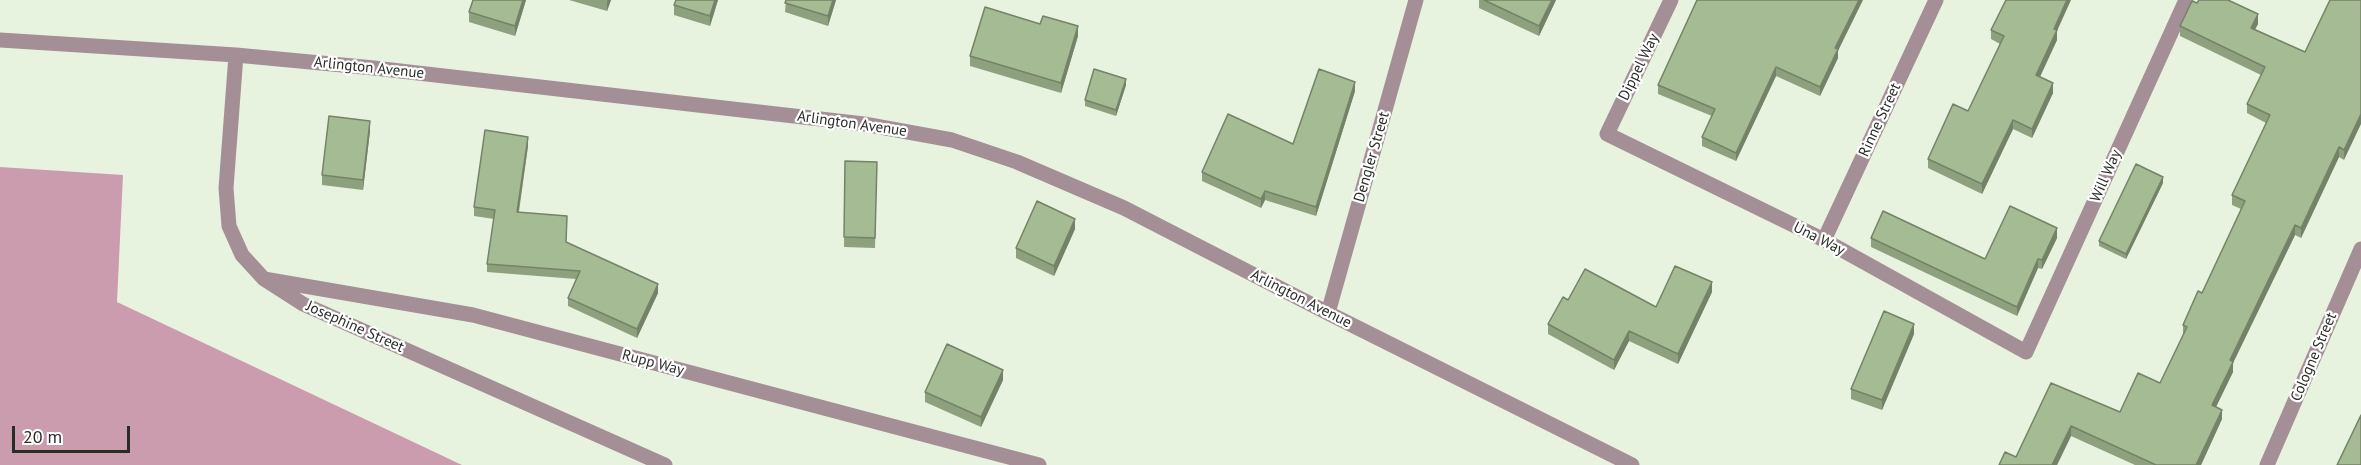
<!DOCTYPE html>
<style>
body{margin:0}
#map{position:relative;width:2361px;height:465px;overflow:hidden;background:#e8f3df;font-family:"PT Sans",sans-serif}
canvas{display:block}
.scale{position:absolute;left:12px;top:426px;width:118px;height:27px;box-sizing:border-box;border:3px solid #282d25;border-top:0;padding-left:8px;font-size:18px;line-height:21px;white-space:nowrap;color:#282d25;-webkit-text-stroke:4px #fff;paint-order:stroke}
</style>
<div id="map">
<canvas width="2361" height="465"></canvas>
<div class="scale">20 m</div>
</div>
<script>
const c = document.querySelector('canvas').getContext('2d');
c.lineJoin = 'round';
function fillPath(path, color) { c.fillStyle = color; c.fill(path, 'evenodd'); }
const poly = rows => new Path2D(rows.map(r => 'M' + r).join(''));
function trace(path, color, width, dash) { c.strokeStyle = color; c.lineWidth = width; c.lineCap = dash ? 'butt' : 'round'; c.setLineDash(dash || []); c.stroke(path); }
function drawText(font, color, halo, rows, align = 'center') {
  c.font = font + ' "PT Sans",sans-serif'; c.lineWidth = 4.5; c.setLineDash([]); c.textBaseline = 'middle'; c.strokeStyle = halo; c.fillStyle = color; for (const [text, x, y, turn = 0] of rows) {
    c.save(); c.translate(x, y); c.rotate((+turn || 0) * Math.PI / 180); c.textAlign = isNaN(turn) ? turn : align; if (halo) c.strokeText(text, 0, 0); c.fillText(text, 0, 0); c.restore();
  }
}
fillPath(poly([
 [0,167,123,175,117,302,462,465,0,465]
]), '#cb9cae');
trace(poly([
 [1671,0,1607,134,1824,240,2026,352,2186,0],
 [0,40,236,55,374,68,864,124,952,140,1017,162,1124,208,1328,313,1632,465],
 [236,55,226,188,229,226,242,255,264,279,303,304,665,465],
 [1824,240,1936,0],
 [264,279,473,315,1039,465],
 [1328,313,1416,0],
 [2267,465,2361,249]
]), '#a48f97', 15);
fillPath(poly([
 [473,0,526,0,515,36,469,22,469,12],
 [569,0,611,0,607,11],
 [718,0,710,26,674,15,674,5],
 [786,0,836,0,828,26,785,12],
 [1479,0,1556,0,1539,36,1479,8],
 [2361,0,2344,160,2339,157,2301,238,2295,235,2233,363,2233,372,2216,407,2222,419,2201,465,2135,465,2071,436,2057,465,1999,465,2016,457,2051,383,2120,412,2160,383,2183,335,2183,325,2202,293,2241,209,2232,205,2232,195,2266,123,2247,113,2247,104,2261,75,2180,36,2180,26,2197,3,2258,24,2255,29,2305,52],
 [1991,30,2057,31,2057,40,2040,77,2053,93,2032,138,2013,129,1982,194,1928,168,1928,159,1968,111,2000,44,1991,39],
 [1078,36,1061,93,970,66,970,56],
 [1838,51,1838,58,1820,96,1776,76,1736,161,1702,146,1702,137,1712,116,1658,94,1658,85],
 [1126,85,1116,116,1085,106,1085,100],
 [1355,91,1316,216,1265,200,1261,208,1202,181,1202,172,1293,144],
 [370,131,363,190,322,185,322,175],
 [528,146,519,212,567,225,566,242,658,293,637,338,568,306,568,298,576,279,487,272,487,264,494,219,474,216,474,207],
 [845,161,877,162,875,248,844,247],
 [2163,183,2126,259,2099,246,2099,241],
 [1075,229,1054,276,1016,258,1016,248],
 [1871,238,1985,259,2057,238,2042,269,2038,268,2017,316,1871,247],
 [1712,292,1678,364,1629,341,1614,370,1548,334,1548,324,1568,300,1656,307],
 [1914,334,1882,410,1851,399,1851,389],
 [1003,380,981,427,925,402,925,392]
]), '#8ea17e');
fillPath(poly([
 [523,0,526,0,515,36,515,26],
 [608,0,611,0,607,11,607,1],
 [715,0,718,0,710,26,710,16],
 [833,0,836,0,828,26,828,16],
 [1552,0,1556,0,1539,36,1539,26],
 [1859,0,1863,0,1838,51,1838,58,1820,96,1820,87,1835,48],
 [2067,0,2071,0,2057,31,2057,40,2036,85,2036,75,2054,29],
 [2258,14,2258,24,2251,37,2251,28],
 [1078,26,1078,36,1061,93,1061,83],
 [1776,67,1776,76,1736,161,1736,153],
 [1126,79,1126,85,1116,116,1116,110],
 [1355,82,1355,91,1316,216,1316,207],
 [2053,83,2053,93,2032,138,2032,129],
 [2361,114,2361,124,2344,160,2344,150],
 [2013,120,2013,129,1982,194,1982,184],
 [370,121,370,131,363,190,363,180],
 [528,137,528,146,517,221,517,212],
 [2339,147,2339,157,2301,238,2301,228],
 [2163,177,2163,183,2126,259,2126,254],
 [1265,191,1265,200,1261,208,1261,199],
 [1075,219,1075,229,1054,276,1054,266],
 [2295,225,2295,235,2233,363,2233,372,2212,415,2212,405,2230,360],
 [2057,228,2057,238,2042,269,2042,260],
 [2038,259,2038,268,2017,316,2017,307],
 [1712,282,1712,292,1678,364,1678,354],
 [658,284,658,293,637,338,637,329],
 [1914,324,1914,334,1882,410,1882,400],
 [1629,331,1629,341,1614,370,1614,360],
 [1003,370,1003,380,981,427,981,417],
 [2222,410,2222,419,2201,465,2196,465],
 [2071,426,2071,436,2057,465,2052,465]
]), '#748367');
const building = poly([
 [473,0,523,0,515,26,469,12,473,0],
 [676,0,715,0,710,16,674,5,676,0],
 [786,0,833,0,828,16,785,3,786,0],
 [1484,0,1552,0,1539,26,1484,0],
 [1697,0,1859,0,1835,48,1838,49,1820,87,1776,67,1736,153,1702,137,1715,109,1658,85,1697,0],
 [2006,0,2067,0,2054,29,2057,30,2036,75,2053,83,2032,129,2013,120,1982,184,1928,159,1953,104,1968,111,2004,36,1991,30,2006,0],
 [2199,0,2228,0,2258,14,2251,28,2305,52,2330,0,2361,0,2361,114,2344,150,2339,147,2301,228,2295,225,2230,360,2233,362,2212,405,2222,410,2196,465,2156,465,2071,426,2052,465,1999,465,2005,452,2016,457,2051,383,2120,412,2138,373,2160,383,2187,327,2183,325,2198,291,2202,293,2245,201,2232,195,2270,115,2247,104,2265,67,2180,26,2192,1,2197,3,2199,0],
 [985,7,1040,24,1043,16,1078,26,1061,83,970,56,985,7],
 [1094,69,1126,79,1116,110,1085,100,1094,69],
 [1319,69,1355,82,1316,207,1265,191,1261,199,1202,172,1228,114,1293,144,1319,69],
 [329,116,370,121,363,180,322,175,329,116],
 [485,130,528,137,517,212,567,216,566,242,658,284,637,329,568,298,580,271,487,264,495,210,474,207,485,130],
 [845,161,877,162,875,238,844,237,845,161],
 [2136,164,2163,177,2126,254,2099,241,2136,164],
 [1037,201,1075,219,1054,266,1016,248,1037,201],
 [2010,206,2057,228,2042,260,2038,259,2017,307,1871,238,1883,211,1985,259,2010,206],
 [1675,266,1712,282,1678,354,1629,331,1614,360,1548,324,1563,297,1568,300,1585,269,1656,307,1675,266],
 [1884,311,1914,324,1882,400,1851,389,1884,311],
 [947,344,1003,370,981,417,925,392,947,344],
 [2361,415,2361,465,2337,465,2361,415]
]);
fillPath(building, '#a5bb93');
trace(building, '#748367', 1.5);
drawText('15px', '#282d25', '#fff', [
 ["Dippel Way",1639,67,-64],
 ["Arlington Avenue",369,68,6],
 ["Rinne Street",1880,120,-65],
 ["Arlington Avenue",852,124,8],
 ["Dengler Street",1372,157,-74],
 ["Will Way",2106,176,-66],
 ["Una Way",1819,239,27],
 ["Arlington Avenue",1301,299,27],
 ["Josephine Street",355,327,24],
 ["Cologne Street",2314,357,-67],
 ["Rupp Way",653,363,15]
]);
</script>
